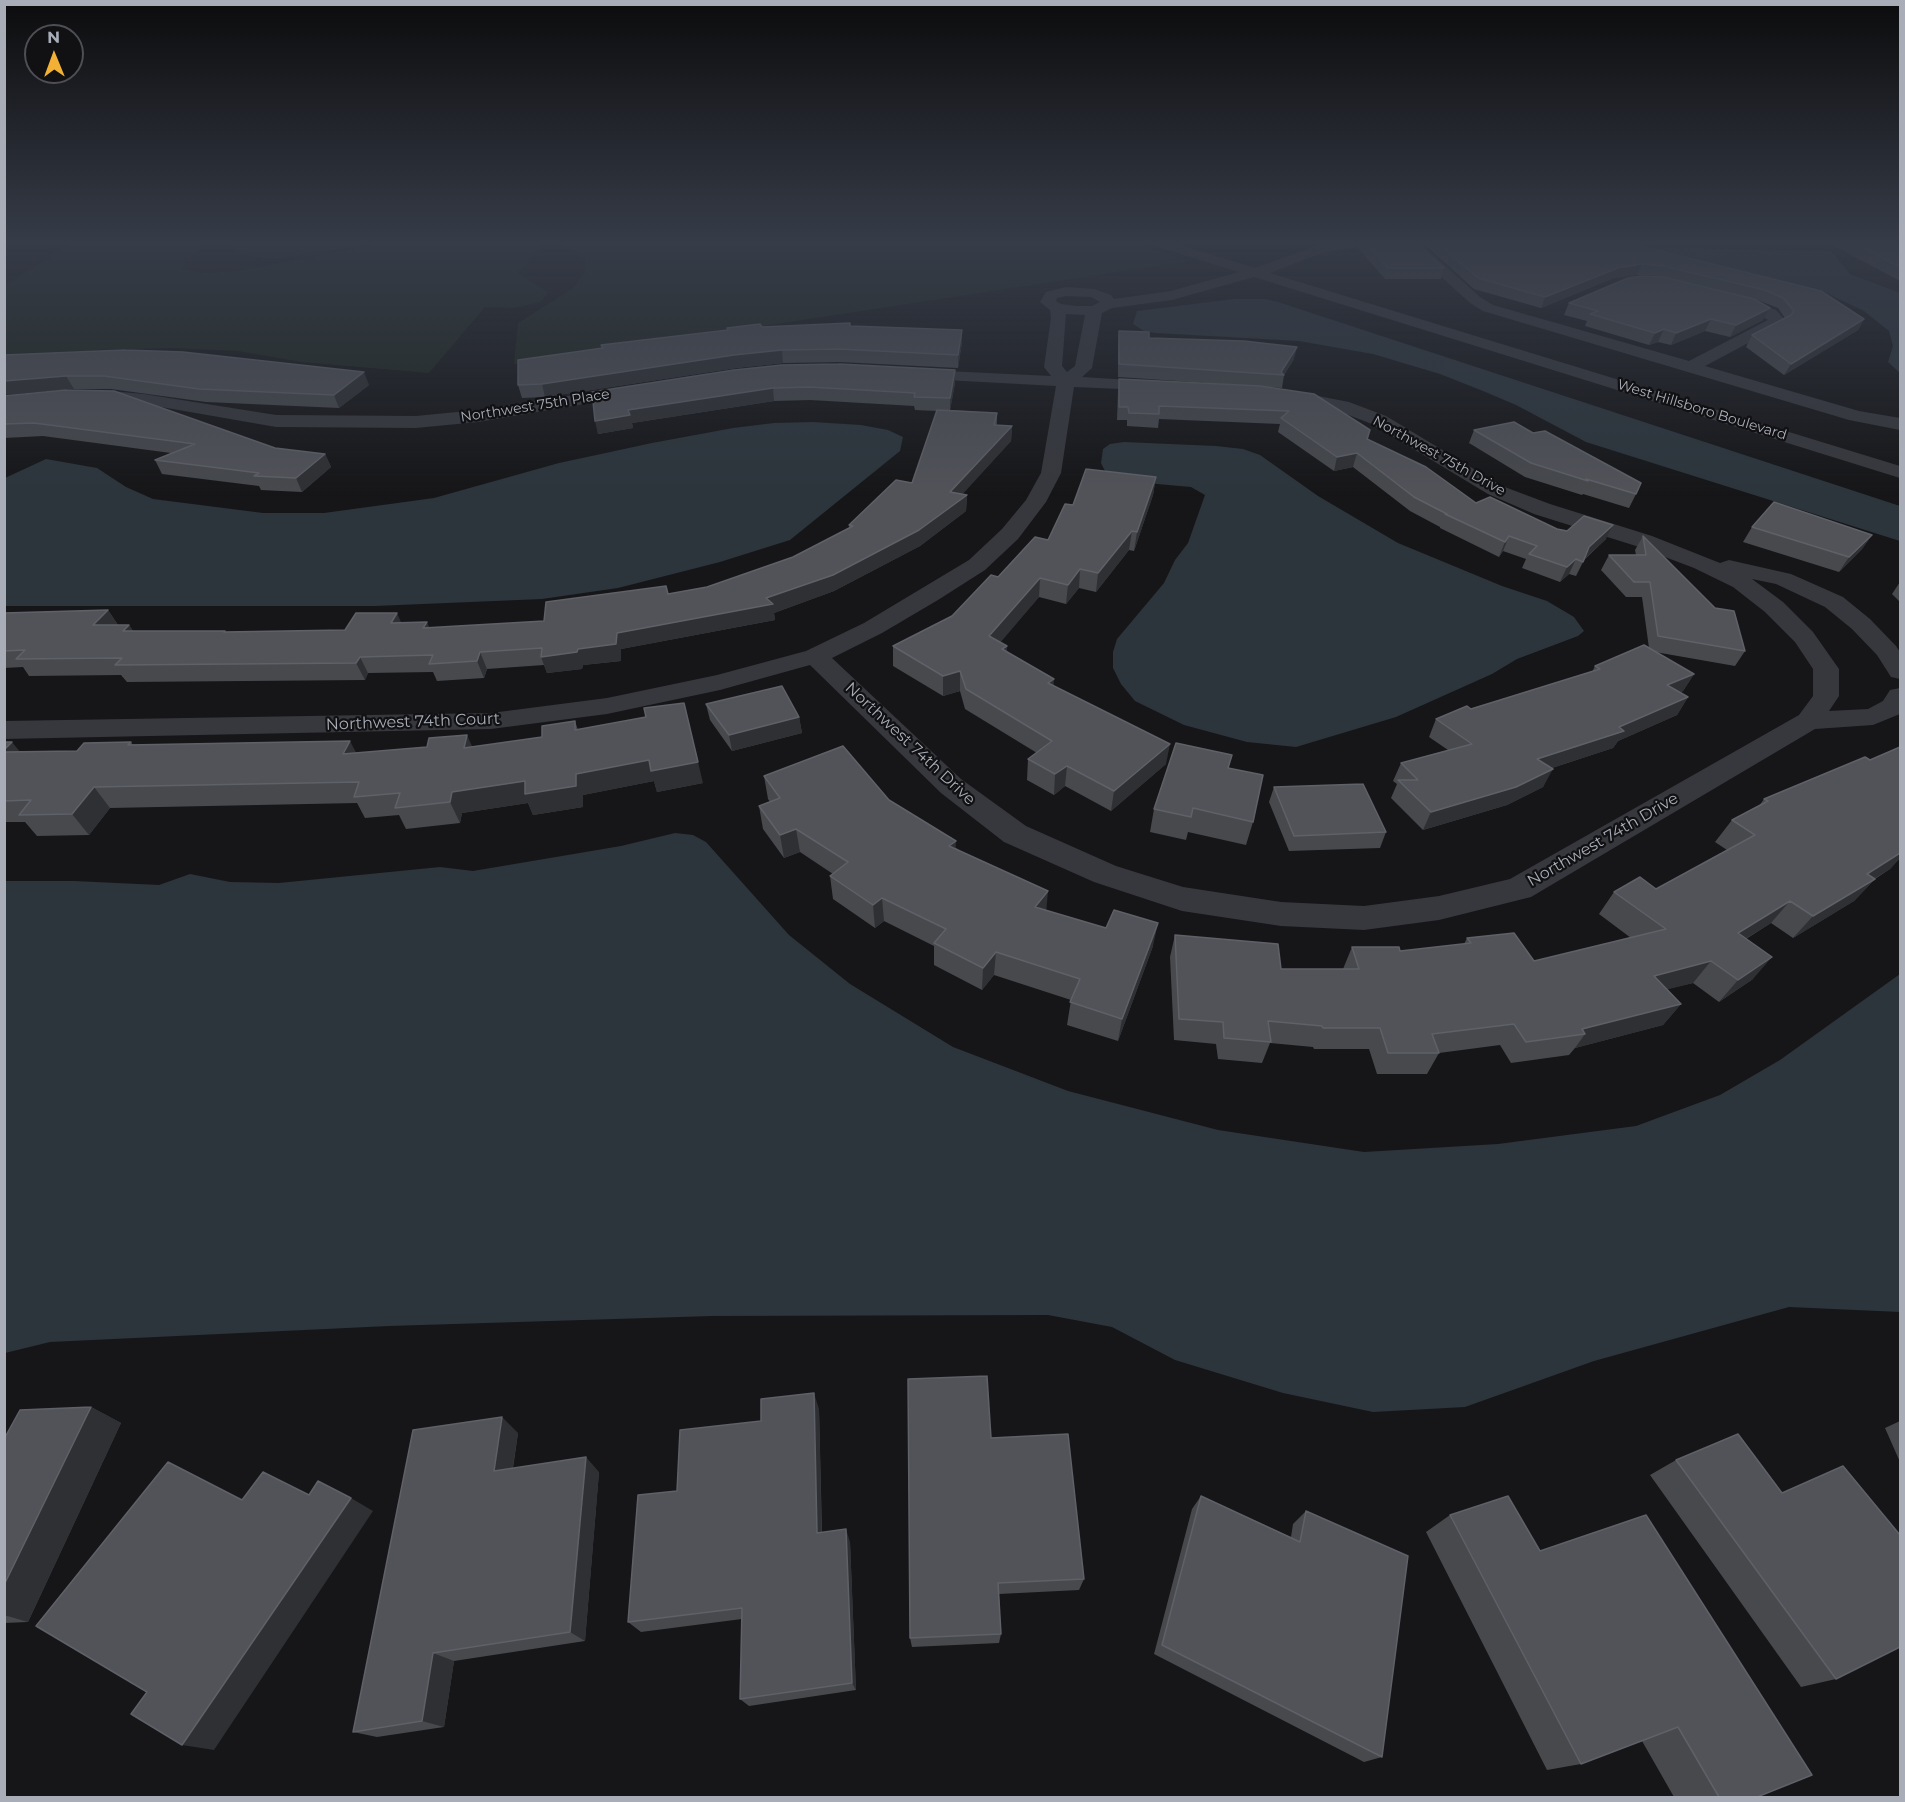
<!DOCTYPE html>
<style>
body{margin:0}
#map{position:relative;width:1905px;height:1802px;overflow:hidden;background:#161618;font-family:Montserrat,sans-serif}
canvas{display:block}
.frame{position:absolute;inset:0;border:6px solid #a8adb8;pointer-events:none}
.north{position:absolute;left:24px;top:24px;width:60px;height:60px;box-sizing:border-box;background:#111113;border:2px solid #4d4f55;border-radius:50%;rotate:359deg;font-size:16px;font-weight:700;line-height:24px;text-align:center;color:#a8adb8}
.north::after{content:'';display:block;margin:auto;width:21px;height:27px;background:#f2b134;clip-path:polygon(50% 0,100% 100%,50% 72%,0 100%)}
</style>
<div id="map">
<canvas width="1905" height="1802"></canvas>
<div class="frame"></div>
<div class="north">N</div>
</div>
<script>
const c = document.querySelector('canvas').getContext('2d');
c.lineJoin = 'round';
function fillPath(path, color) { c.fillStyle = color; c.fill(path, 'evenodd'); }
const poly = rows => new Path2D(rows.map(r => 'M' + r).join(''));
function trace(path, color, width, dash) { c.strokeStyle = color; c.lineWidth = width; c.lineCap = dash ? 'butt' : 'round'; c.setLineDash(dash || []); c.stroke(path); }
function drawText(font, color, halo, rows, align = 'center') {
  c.font = font + ' Montserrat,sans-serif'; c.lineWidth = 4.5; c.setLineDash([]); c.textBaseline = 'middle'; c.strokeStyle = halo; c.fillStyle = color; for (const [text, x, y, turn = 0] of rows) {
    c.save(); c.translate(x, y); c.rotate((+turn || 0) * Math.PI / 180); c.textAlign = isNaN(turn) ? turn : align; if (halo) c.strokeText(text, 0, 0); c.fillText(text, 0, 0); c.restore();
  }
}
fillPath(poly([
 [72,243,200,243,205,245,185,262,182,269,202,273,236,271,385,243,532,243,541,247,518,273,548,292,541,302,514,308,485,307,429,373,302,362,238,351,173,348,100,350,5,359,5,285],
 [228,243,378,243,277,259,252,257,239,253],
 [555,243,1134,243,1190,261,514,364,518,323,573,288,585,272,585,259,571,250]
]), '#1e261f');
fillPath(poly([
 [1456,243,1580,243,1619,247,1831,251,1850,274,1900,293,1900,373,1888,362,1893,346,1889,331,1864,311,1824,292,1678,256],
 [1234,299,1265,299,1278,302,1900,506,1900,541,1586,442,1516,405,1483,391,1440,374,1373,354,1299,341,1156,333,1144,331,1133,324,1137,311],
 [813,422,861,425,888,430,903,437,900,451,790,540,720,562,618,588,542,599,375,606,5,606,5,478,46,459,97,468,126,487,153,499,263,513,324,513,434,498,559,463,652,443,733,428,774,423],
 [1124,442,1216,446,1243,449,1260,455,1318,496,1398,543,1502,586,1547,601,1574,617,1584,631,1578,636,1517,659,1492,674,1396,717,1296,747,1247,742,1184,725,1135,701,1121,684,1113,668,1113,652,1117,639,1164,583,1175,560,1188,543,1205,495,1191,487,1146,483,1107,475,1101,463,1103,449,1110,444],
 [675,833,693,835,706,842,789,935,850,984,953,1047,1068,1091,1218,1130,1364,1152,1498,1144,1636,1126,1720,1095,1780,1060,1900,974,1900,1312,1789,1307,1594,1361,1465,1407,1373,1412,1283,1393,1175,1360,1112,1327,1048,1315,712,1316,389,1326,50,1342,5,1353,5,881,74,881,159,885,190,874,230,882,279,883,440,867,473,871,621,846]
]), '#2c353c');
fillPath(poly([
 [1152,243,1174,243,1255,268,1313,247,1332,243,1420,243,1480,297,1493,305,1689,361,1768,320,1749,309,1718,301,1715,298,1718,295,1723,293,1759,303,1776,310,1786,321,1784,324,1705,366,1859,411,1900,418,1900,430,1849,420,1483,311,1470,303,1409,247,1357,247,1339,250,1322,253,1270,273,1900,466,1900,478,1254,277,1172,300,1112,308,1102,313,1092,368,1082,377,1163,382,1169,383,1172,387,1169,391,1074,387,1061,473,1046,502,1018,539,985,570,938,600,882,633,832,658,961,779,1026,826,1116,866,1183,887,1281,902,1364,906,1439,896,1510,879,1799,715,1813,696,1813,669,1795,642,1765,612,1733,587,1694,568,1636,546,1534,514,1488,494,1372,424,1338,411,1281,399,1278,395,1281,391,1287,390,1349,402,1386,416,1502,486,1550,504,1652,536,1720,563,1729,560,1791,574,1843,597,1870,619,1896,646,1900,652,1900,679,1891,677,1877,655,1852,629,1825,607,1776,584,1752,579,1783,602,1813,632,1839,669,1839,696,1829,711,1868,709,1883,701,1890,690,1900,688,1900,714,1873,725,1815,729,1531,897,1439,920,1364,930,1281,926,1182,911,1094,882,1004,842,941,793,810,665,720,690,607,714,491,729,4,739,4,721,491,713,607,698,717,675,806,651,864,623,969,560,1002,529,1026,500,1041,473,1056,386,909,378,903,377,900,373,903,369,1051,376,1044,367,1051,318,1050,310,1040,302,1046,292,1066,287,1094,289,1111,295,1114,299,1171,291,1239,272,1154,246,1152,243],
 [1066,296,1091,297,1100,302,1092,306,1076,306,1061,304,1056,301,1057,298,1066,296],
 [1066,314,1085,315,1075,366,1067,372,1062,366,1066,314],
 [637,385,643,386,646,390,643,394,478,422,416,428,276,427,144,404,111,401,74,401,4,408,4,397,74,391,111,391,144,394,276,415,416,416,478,410,637,385]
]), '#37383d');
fillPath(poly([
 [1360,243,1416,243,1444,268,1441,279,1385,279,1359,249],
 [1423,243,1628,243,1864,319,1858,330,1784,375,1746,347,1752,335,1785,318,1778,308,1760,301,1754,299,1763,320,1730,337,1705,331,1671,345,1658,342,1649,345,1585,326,1587,321,1564,315,1569,303,1717,290,1659,276,1637,275,1614,278,1541,308,1474,289],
 [1829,243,1900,243,1900,281],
 [851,326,962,330,962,342,958,368,840,362,783,363,736,368,545,397,522,398,518,385,602,348,601,345,727,330,727,328],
 [1119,331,1149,338,1294,359,1284,375,1282,388,1118,377,1118,343],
 [4,355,369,385,339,408,206,402,111,389,74,389],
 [1119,379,1260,386,1370,430,1368,439,1476,503,1557,529,1606,539,1584,560,1576,576,1569,574,1560,582,1522,568,1526,559,1503,551,1499,557,1440,528,1440,527,1410,511,1353,467,1334,471,1278,432,1280,424,1159,419,1158,428,1127,426,1127,420,1117,420,1118,392],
 [955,383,950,410,997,413,997,425,1012,426,1011,441,962,494,967,495,966,511,920,546,834,591,774,613,775,620,621,649,621,661,583,665,582,669,547,673,544,665,487,669,484,678,437,681,433,672,368,673,365,680,127,682,121,675,29,676,23,667,4,668,4,613,108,610,118,625,129,625,133,631,226,632,345,630,401,622,430,628,544,621,668,594,707,587,793,557,849,528,849,525,912,483,937,411,915,410,914,406,810,400,774,401,632,423,633,428,598,434,592,392],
 [4,396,275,448,325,454,331,467,302,492,261,490,259,486,162,474,155,460,171,453,43,436,4,438],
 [1474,430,1636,494,1629,508,1583,494,1582,495,1525,477,1469,443],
 [1156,477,1153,495,1134,551,1129,550,1096,592,1079,588,1066,604,1039,597,1000,642,1007,652,1054,686,1166,764,1111,811,1065,786,1054,795,1027,780,1028,759,1037,753,965,709,960,691,943,696,893,666,893,646,952,616,998,577,1048,540,1073,505],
 [1752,527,1872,535,1862,549,1839,572,1743,542],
 [1643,536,1745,651,1735,666,1655,652,1694,674,1683,691,1680,693,1688,697,1677,715,1618,741,1613,748,1552,768,1543,787,1507,805,1423,830,1391,798,1397,784,1393,781,1401,763,1448,750,1429,737,1436,719,1592,672,1595,666,1649,648,1642,597,1626,597,1601,570,1609,555,1636,555,1635,550],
 [1900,582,1900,602,1892,594],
 [706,704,799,717,802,733,732,751,710,720],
 [575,721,578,730,703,783,657,792,654,781,583,795,583,807,533,815,528,803,462,813,460,823,406,829,399,815,365,818,357,803,110,808,89,835,37,836,25,822,4,822,4,742,20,752,77,751,131,742,133,745,356,753,473,747,542,737],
 [1900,747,1900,858,1890,869,1875,879,1854,901,1793,938,1771,923,1746,939,1753,979,1719,1002,1693,983,1667,989,1681,1004,1663,1025,1575,1048,1569,1055,1511,1063,1500,1045,1439,1053,1427,1074,1377,1074,1369,1049,1314,1049,1313,1047,1270,1043,1262,1063,1218,1059,1216,1044,1174,1040,1170,957,1175,935,1281,969,1343,969,1352,947,1400,951,1464,944,1467,938,1534,961,1631,938,1599,914,1614,892,1656,889,1727,850,1715,842,1732,820,1759,806,1764,799,1870,760],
 [1232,755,1228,768,1253,822,1246,845,1188,832,1186,840,1150,832,1154,809],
 [764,776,889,800,956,848,1046,910,1153,946,1118,1041,1067,1025,1071,1000,994,975,982,990,934,965,934,946,884,921,875,928,833,899,830,876,833,874,800,852,784,858,763,829,759,806,770,802,768,799],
 [1274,787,1386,832,1380,848,1289,851,1269,802],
 [91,1407,121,1423,28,1622,4,1623,4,1439],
 [819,1409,822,1532,850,1542,856,1690,749,1706,740,1699,742,1619,641,1632,628,1622,677,1491,761,1421],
 [1900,1421,1900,1462,1885,1428],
 [518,1433,513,1468,599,1472,585,1641,454,1661,444,1727,377,1737,353,1732],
 [991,1438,1084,1579,1079,1590,999,1594,1001,1634,999,1643,912,1647,910,1638],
 [1676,1460,1836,1679,1801,1687,1650,1475],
 [1201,1496,1291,1537,1293,1524,1306,1511,1382,1757,1364,1762,1154,1654,1192,1509],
 [1450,1515,1757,1797,1674,1797,1642,1741,1581,1764,1547,1770,1426,1532]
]), '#47494d');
fillPath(poly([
 [1642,264,1637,275,1614,278,1541,308,1545,297,1618,268],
 [1770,308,1763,320,1730,337,1736,325],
 [1711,319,1705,331,1671,345,1676,333],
 [1864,319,1858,330,1784,375,1791,364],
 [1664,329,1658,342,1649,345,1655,333],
 [962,330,962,342,958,368,958,355],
 [1297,347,1294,359,1284,375,1281,372],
 [782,350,783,363,736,368,545,397,542,384,734,355],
 [955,370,955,383,950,411,950,398],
 [364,372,369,385,339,408,334,395],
 [66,376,74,389,4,395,4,381],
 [773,388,774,401,632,423,633,428,598,434,595,421,628,410],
 [1012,426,1011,441,950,508,950,492],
 [1357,453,1353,467,1334,471,1337,457],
 [325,454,331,467,302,492,296,478],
 [1156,477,1153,495,1134,551,1137,532],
 [967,495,966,511,920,546,834,591,774,613,775,620,621,649,621,661,583,665,582,669,547,673,541,657,617,633,766,598],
 [1613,525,1606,539,1582,561,1589,547],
 [1132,531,1129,550,1096,592,1098,573],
 [1872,535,1862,549,1839,572,1849,557],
 [1509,536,1503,551,1499,557,1505,542],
 [1576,559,1569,574,1560,582,1567,567],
 [1080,569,1079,588,1066,604,1068,585],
 [1040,578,1039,597,989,656,989,636],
 [108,610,119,627,93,625],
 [397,613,404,629,391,623],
 [427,622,434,639,423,628],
 [129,625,140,642,123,631],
 [1007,646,1007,666,1002,649],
 [480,652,487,669,484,678,477,661],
 [360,657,368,673,365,680,356,663],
 [960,671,960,691,943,696,943,676],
 [1694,674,1683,691,1657,703,1667,685],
 [1054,679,1053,699,1048,683],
 [1688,697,1677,715,1618,741,1613,748,1527,776,1537,759,1619,727],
 [799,717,802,733,732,751,729,735],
 [467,735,476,755,464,748],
 [350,741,361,762,343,754],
 [12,742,29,763,4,755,4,750],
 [1170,744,1166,764,1111,811,1114,791],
 [649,760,698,762,703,783,657,792,654,781,583,795,583,807,533,815,528,803,462,813,460,823,450,802,452,792,576,774],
 [1067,766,1065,786,1054,795,1055,774],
 [1553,769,1543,787,1507,805,1423,830,1431,812],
 [94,787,110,808,89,835,72,814],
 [796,829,800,852,784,858,780,835],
 [956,841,955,864,949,846],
 [1900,846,1900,858,1890,869,1857,889,1875,879,1854,901,1793,938,1813,916,1867,874],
 [1048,891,1046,914,1035,907],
 [882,898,884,921,875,928,873,905],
 [1790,901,1771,923,1719,955,1738,933],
 [1158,923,1153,946,1118,1041,1122,1019],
 [996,952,994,975,982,990,983,968],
 [1772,957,1753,979,1719,1002,1738,980],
 [1711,961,1693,983,1637,997,1654,976],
 [1681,1004,1663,1025,1575,1048,1585,1034,1582,1029],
 [814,1393,819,1409,822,1546,817,1533],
 [91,1407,121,1423,28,1622,4,1615,4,1585],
 [502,1417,518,1433,510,1485,494,1471],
 [586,1457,599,1472,585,1641,570,1632],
 [351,1498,373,1511,214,1750,182,1745],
 [846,1529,850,1542,856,1690,852,1683],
 [433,1653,454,1661,444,1727,422,1721]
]), '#2f3033');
const building = poly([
 [1366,243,1416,243,1444,268,1388,268,1366,243],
 [1437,243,1628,243,1821,291,1864,319,1791,364,1752,335,1791,315,1794,311,1783,298,1765,290,1663,266,1642,264,1618,268,1545,297,1478,278,1437,243],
 [1853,243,1900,243,1900,267,1853,243],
 [1642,276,1663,277,1754,299,1770,308,1736,325,1711,319,1676,333,1664,329,1655,333,1590,314,1598,311,1569,303,1628,278,1642,276],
 [850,323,850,326,962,330,958,355,839,349,782,350,734,355,542,384,518,385,518,360,603,348,601,345,728,330,727,328,760,324,762,327,850,323],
 [1119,331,1149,332,1149,338,1244,341,1297,347,1281,372,1284,375,1119,364,1119,331],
 [125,350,183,352,364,372,334,395,199,389,104,376,66,376,4,381,4,355,125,350],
 [839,364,955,370,950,398,914,397,915,393,809,387,773,388,628,410,630,415,595,421,592,392,734,370,782,365,839,364],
 [1119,379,1260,386,1314,394,1370,430,1367,439,1426,467,1476,503,1490,497,1557,529,1567,531,1584,516,1613,525,1589,547,1583,562,1576,559,1567,567,1529,554,1537,546,1509,536,1505,542,1445,514,1447,514,1414,497,1357,453,1337,457,1281,418,1289,411,1159,406,1159,414,1129,413,1128,407,1119,407,1119,379],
 [66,390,114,391,275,448,325,454,296,478,254,476,259,473,155,460,195,444,34,423,4,424,4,396,66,390],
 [937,410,997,413,994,425,1012,426,950,492,967,495,919,530,833,575,766,598,773,604,617,633,616,644,578,649,577,652,541,657,542,648,480,652,477,661,429,664,433,655,360,657,356,663,115,665,122,658,16,659,25,650,4,651,4,613,108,610,93,625,129,625,123,631,225,631,224,632,345,630,356,613,397,613,391,623,427,622,423,628,544,621,546,602,666,586,668,594,707,587,793,557,853,526,849,525,896,480,912,483,937,410],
 [1514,422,1533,433,1545,431,1641,483,1636,494,1586,479,1588,481,1531,463,1474,430,1514,422],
 [1086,469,1156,477,1137,532,1132,531,1098,573,1080,569,1068,585,1040,578,989,636,1007,646,1002,649,1054,679,1048,683,1170,744,1114,791,1067,766,1055,774,1028,759,1052,741,966,689,960,671,943,676,893,646,952,616,991,575,998,577,1035,537,1048,540,1065,504,1073,505,1086,469],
 [1774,502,1872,535,1849,557,1752,527,1774,502],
 [1643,536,1715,608,1734,611,1745,651,1658,636,1650,582,1634,582,1609,555,1646,555,1643,536],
 [1644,645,1694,674,1667,685,1688,697,1619,727,1624,731,1537,759,1553,769,1516,787,1431,812,1398,780,1418,780,1401,763,1472,744,1436,719,1467,706,1471,709,1600,669,1595,666,1644,645],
 [782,686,799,717,729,735,706,704,782,686],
 [684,703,698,762,651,771,649,760,576,774,576,786,525,794,525,781,452,792,450,802,395,808,400,793,354,797,359,782,94,787,72,814,19,815,31,800,4,801,4,752,77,751,84,743,131,742,128,745,350,741,343,754,427,747,429,738,467,735,464,748,542,737,542,726,575,721,575,730,646,717,644,708,684,703],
 [4,742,12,742,4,750,4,742],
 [1176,743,1232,755,1228,768,1263,775,1253,822,1193,808,1191,817,1154,809,1176,743],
 [843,746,889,800,956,841,949,846,1048,891,1035,907,1106,928,1114,910,1158,923,1122,1019,1070,1002,1080,979,996,952,983,968,934,943,946,929,882,898,873,905,830,876,848,862,796,829,780,835,759,806,780,798,764,776,843,746],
 [1900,747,1900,853,1867,874,1875,879,1813,916,1790,901,1738,933,1772,957,1738,980,1711,961,1654,976,1681,1004,1582,1029,1585,1034,1526,1042,1514,1024,1432,1034,1439,1053,1388,1053,1380,1028,1323,1028,1322,1026,1268,1021,1271,1042,1224,1038,1223,1022,1179,1019,1175,935,1278,944,1281,969,1359,969,1352,947,1399,947,1400,951,1471,943,1467,938,1514,933,1534,961,1666,929,1614,892,1640,877,1656,889,1755,835,1732,820,1768,801,1764,799,1865,757,1870,760,1900,747],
 [1363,784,1386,832,1294,836,1274,787,1363,784],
 [987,1376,991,1438,1068,1434,1084,1579,998,1583,1001,1634,910,1638,908,1379,987,1376],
 [814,1393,817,1533,846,1529,852,1683,740,1699,742,1608,628,1622,638,1495,677,1491,680,1430,761,1421,761,1399,814,1393],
 [91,1407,4,1585,4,1439,20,1410,91,1407],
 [502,1417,494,1471,586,1457,570,1632,433,1653,422,1721,353,1732,413,1430,502,1417],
 [1738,1434,1782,1493,1843,1466,1900,1535,1900,1647,1836,1679,1676,1460,1738,1434],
 [168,1462,242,1500,263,1472,309,1495,318,1481,351,1498,182,1745,131,1714,147,1692,36,1626,168,1462],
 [1201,1496,1300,1542,1306,1511,1408,1556,1382,1757,1162,1645,1201,1496],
 [1508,1496,1540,1551,1646,1515,1812,1775,1757,1797,1719,1797,1678,1727,1581,1764,1450,1515,1508,1496]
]);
fillPath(building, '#525359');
trace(building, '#5f6168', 1.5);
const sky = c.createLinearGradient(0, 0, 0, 496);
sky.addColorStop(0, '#0c0c0d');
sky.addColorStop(0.49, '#363c48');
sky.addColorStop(1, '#363c4800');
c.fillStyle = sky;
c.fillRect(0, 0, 1905, 496);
drawText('14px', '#a8adb8', '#111113', [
 ["Northwest 75th Place",535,406,-9],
 ["West Hillsboro Boulevard",1702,410,17],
 ["Northwest 75th Drive",1439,456,29]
]);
drawText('16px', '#a8adb8', '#111113', [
 ["Northwest 74th Court",413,722,-2],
 ["Northwest 74th Drive",910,744,43],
 ["Northwest 74th Drive",1603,840,-30]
]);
</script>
